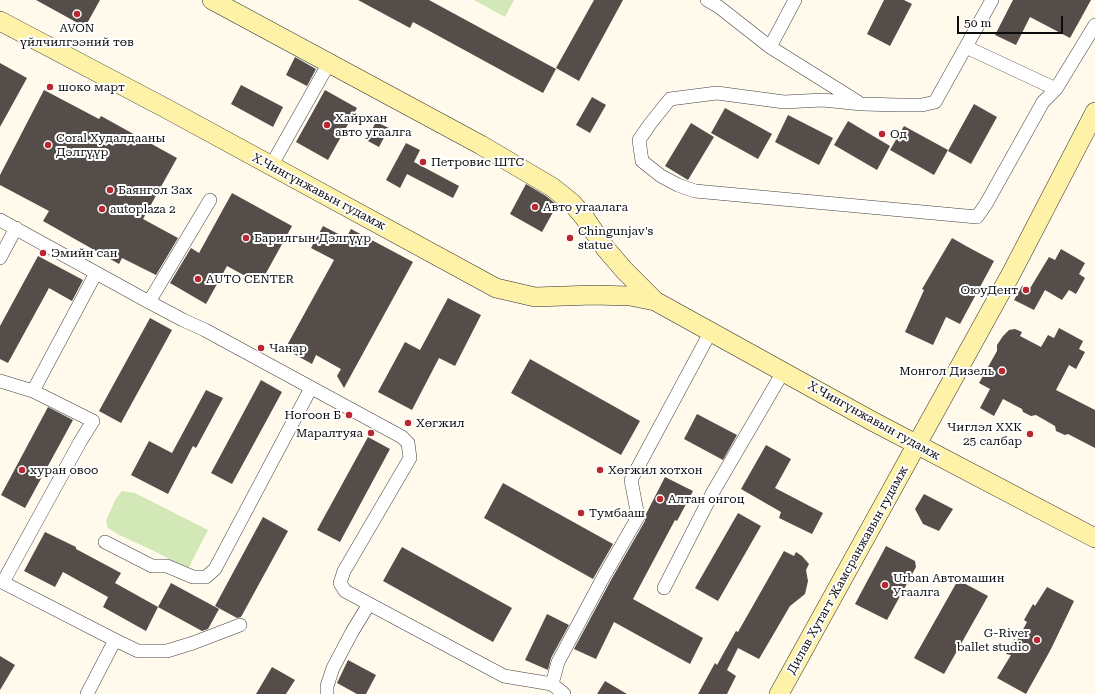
<!DOCTYPE html>
<meta charset="utf-8">
<style>
body{margin:0}
#map{position:relative;width:1095px;height:694px;overflow:hidden;background:#fffaec;font-family:"Roboto Serif",serif}
canvas{display:block}
.scale{position:absolute;left:957px;top:16px;width:106px;height:18px;box-sizing:border-box;border:2px solid #0c0c0c;border-top:0;padding-left:5px;font-size:12px;line-height:14px;white-space:nowrap;color:#0c0c0c;-webkit-text-stroke:3px #fff;paint-order:stroke}
</style>
<div id="map">
<canvas width="1095" height="694"></canvas>
<div class="scale">50 m</div>
</div>
<script>
const c = document.querySelector('canvas').getContext('2d');
c.lineJoin = 'round';
function fillPath(path, color) { c.fillStyle = color; c.fill(path, 'evenodd'); }
const poly = rows => new Path2D(rows.map(r => 'M' + r).join(''));
function trace(path, color, width, dash) { c.strokeStyle = color; c.lineWidth = width; c.lineCap = dash ? 'butt' : 'round'; c.setLineDash(dash || []); c.stroke(path); }
function drawText(font, color, halo, rows, align = 'center') {
  c.font = font + ' "Roboto Serif",serif'; c.lineWidth = 4; c.setLineDash([]); c.textBaseline = 'middle'; c.strokeStyle = halo; c.fillStyle = color; for (const [text, x, y, turn = 0] of rows) {
    c.save(); c.translate(x, y); c.rotate((+turn || 0) * Math.PI / 180); c.textAlign = isNaN(turn) ? turn : align; if (halo) c.strokeText(text, 0, 0); c.fillText(text, 0, 0); c.restore();
  }
}
fillPath(poly([
 [474,0,514,0,505,17],
 [122,491,135,493,208,530,188,569,154,551,119,535,108,528,106,521,115,500]
]), '#d2e8b6');
fillPath(poly([
 [36,0,100,0,85,27],
 [358,0,429,0,556,69,543,93,413,22,410,28],
 [594,0,623,0,579,81,556,68],
 [884,0,904,0,912,4,890,46,867,34],
 [1013,0,1091,0,1070,38,1030,17,1016,45,995,35],
 [295,57,316,69,307,86,286,75],
 [0,63,27,78,0,127],
 [241,85,283,107,273,127,231,104],
 [44,90,99,119,101,116,177,158,143,219,178,238,156,275,122,258,119,264,43,221,49,211,0,185,0,175],
 [325,90,357,108,328,160,296,142],
 [592,97,606,105,590,133,576,125],
 [974,104,997,117,971,164,948,151],
 [725,108,772,134,758,159,711,133],
 [788,115,833,138,819,165,775,142],
 [848,121,890,146,877,170,834,145],
 [376,122,389,128,379,147,366,140],
 [691,123,714,137,688,180,665,166],
 [904,126,948,150,934,175,890,150],
 [406,143,420,150,414,162,459,186,453,198,407,174,400,188,386,180],
 [526,184,546,196,557,205,542,232,510,214],
 [232,193,292,226,260,284,227,266,206,304,170,283,191,248,199,253],
 [323,226,346,238,351,229,413,262,344,388,337,376,341,369,316,355,312,364,285,349,334,260,311,248],
 [952,238,966,246,994,261,960,324,946,317,933,345,905,332,924,290,922,289],
 [1061,249,1085,263,1079,274,1085,278,1076,294,1069,290,1062,300,1045,290,1034,310,1014,300,1022,286,1029,290,1049,257,1055,260],
 [38,256,83,280,72,301,49,288,8,363,0,359,0,326],
 [448,298,481,315,455,366,439,358,412,410,378,392,405,342,420,350],
 [150,318,172,330,121,423,99,411],
 [1059,328,1083,341,1079,349,1085,352,1076,369,1069,365,1056,390,1095,410,1095,448,1068,434,1065,435,1056,431,1055,426,1036,415,1031,416,1023,412,1022,409,1003,399,994,416,980,408,990,389,979,383,997,351,997,345,1003,336,1009,330,1015,329,1022,332,1020,336,1041,347,1048,335,1054,338],
 [530,359,640,421,621,455,511,393],
 [261,380,282,392,232,484,211,473],
 [206,390,223,398,196,448,193,446,168,494,131,475,149,441,172,453],
 [48,407,73,420,25,508,1,495],
 [697,414,737,435,723,460,684,439],
 [368,437,390,449,340,542,317,530],
 [766,445,791,459,775,488,823,513,812,534,779,518,781,512,741,489],
 [665,477,693,491,677,521,675,520,633,599,703,638,690,664,614,622,596,659,574,649,611,580,645,521,646,514],
 [503,483,613,544,593,579,484,518],
 [924,494,953,509,939,531,923,524,915,509],
 [738,513,761,526,718,601,695,588],
 [263,517,288,531,241,617,237,618,215,606],
 [45,532,76,547,76,549,121,573,115,583,158,607,146,631,103,607,108,597,63,572,55,587,24,571],
 [886,546,915,561,916,567,887,620,855,604],
 [402,547,512,608,493,642,383,581],
 [784,551,794,556,796,552,802,556,809,564,806,570,808,581,805,594,790,606,759,659,738,648,727,670,736,676,727,694,698,694,715,663,717,665,736,631,738,632],
 [958,580,988,596,944,674,914,658],
 [171,583,219,609,208,629,202,631,158,607],
 [1047,587,1074,601,1051,649,1026,694,997,678,1011,655,1006,654,1014,639,1017,641,1027,622,1024,620,1033,604,1035,606],
 [547,614,569,625,551,658,548,670,525,660],
 [0,656,15,665,0,690],
 [348,660,376,675,366,694,357,694,337,683],
 [272,667,295,680,286,694,256,694],
 [605,681,627,694,597,694]
]), '#554d49');
const minor = poly([
 [707,0,719,7,770,47,858,102],
 [992,0,935,102,922,105,899,105,862,104,823,100,784,102,717,93,670,99,650,124,639,140,642,161,661,176,678,185,695,191,977,217,986,204,1043,102,1056,89,1095,25],
 [770,47,795,0],
 [966,47,1056,89],
 [271,166,329,63],
 [0,220,149,302,183,320,205,330,402,437,408,443,410,458,344,571,340,583,345,591,504,676,552,684,564,694],
 [0,258,16,228],
 [149,302,210,200],
 [0,381,33,391,93,421,80,442,3,582],
 [33,391,96,273],
 [105,542,152,566,167,566,193,577,206,577,215,569,311,388],
 [0,581,115,640,138,651,167,651,193,643,240,625],
 [664,588,713,492,783,372],
 [552,684,558,662,604,576,638,517,631,480,711,331],
 [87,694,115,640],
 [327,694,327,686,333,668,352,632,369,604]
]);
const secondary = poly([
 [212,0,481,145,552,187,572,203,584,217,606,249,624,270,655,301,872,421,1095,538],
 [0,21,169,110,496,288,535,297,594,295,630,296,655,301],
 [779,694,1012,272,1095,112]
]);
trace(minor, '#3f3f3f', 14);
trace(secondary, '#2e2e2e', 20);
trace(minor, '#fff', 13);
trace(secondary, '#fef1a8', 19);
for (const [x, y, r, color] of [
 [77,14,4,"#b92733"],
 [50,87,4,"#b92733"],
 [327,125,4,"#b92733"],
 [882,134,4,"#b92733"],
 [48,145,4,"#b92733"],
 [423,162,4,"#b92733"],
 [110,190,4,"#b92733"],
 [535,207,4,"#b92733"],
 [102,209,4,"#b92733"],
 [246,238,4,"#b92733"],
 [570,238,4,"#b92733"],
 [43,253,4,"#b92733"],
 [198,279,4,"#b92733"],
 [1026,290,4,"#b92733"],
 [261,348,4,"#b92733"],
 [1002,371,4,"#b92733"],
 [349,415,4,"#b92733"],
 [408,423,4,"#b92733"],
 [371,433,4,"#b92733"],
 [1030,434,4,"#b92733"],
 [22,470,4,"#b92733"],
 [600,470,4,"#b92733"],
 [660,499,4,"#b92733"],
 [581,513,4,"#b92733"],
 [885,585,4,"#b92733"],
 [1037,640,4,"#b92733"]
]) { const dot = new Path2D(); dot.arc(x, y, r, 0, 2 * Math.PI); c.fillStyle = color; c.fill(dot); trace(dot, '#fff', 1.5); }
drawText('12px', '#0c0c0c', '#fff', [
 ["AVON",77,28,"center"],
 ["үйлчилгээний төв",77,42,"center"],
 ["шоко март",58,87],
 ["Хайрхан",335,118],
 ["авто угаалга",335,132],
 ["Од",890,134],
 ["Coral Худалдааны",56,138],
 ["Дэлгүүр",56,152],
 ["Петровис ШТС",431,162],
 ["Баянгол Зах",118,190],
 ["Авто угаалага",543,207],
 ["autoplaza 2",110,209],
 ["Chingunjav's",578,231],
 ["statue",578,245],
 ["Барилгын Дэлгүүр",254,238],
 ["Эмийн сан",51,253],
 ["AUTO CENTER",206,279],
 ["ОюуДент",1018,290,"right"],
 ["Чанар",269,348],
 ["Монгол Дизель",994,371,"right"],
 ["Ногоон Б",341,415,"right"],
 ["Хөгжил",416,423],
 ["Чиглэл ХХК",1022,427,"right"],
 ["25 салбар",1022,441,"right"],
 ["Маралтуяа",363,433,"right"],
 ["хуран овоо",30,470],
 ["Хөгжил хотхон",608,470],
 ["Алтан онгоц",668,499],
 ["Тумбааш",589,513],
 ["Urban Автомашин",893,578],
 ["Угаалга",893,592],
 ["G-River",1029,633,"right"],
 ["ballet studio",1029,647,"right"]
], 'left');
drawText('12px', '#0c0c0c', '#fff', [
 ["Х.Чингүнжавын гудамж",319,192,28],
 ["Х.Чингүнжавын гудамж",874,421,29],
 ["Дилав Хутагт Жамсранжавын гудамж",848,570,-61]
]);
</script>
